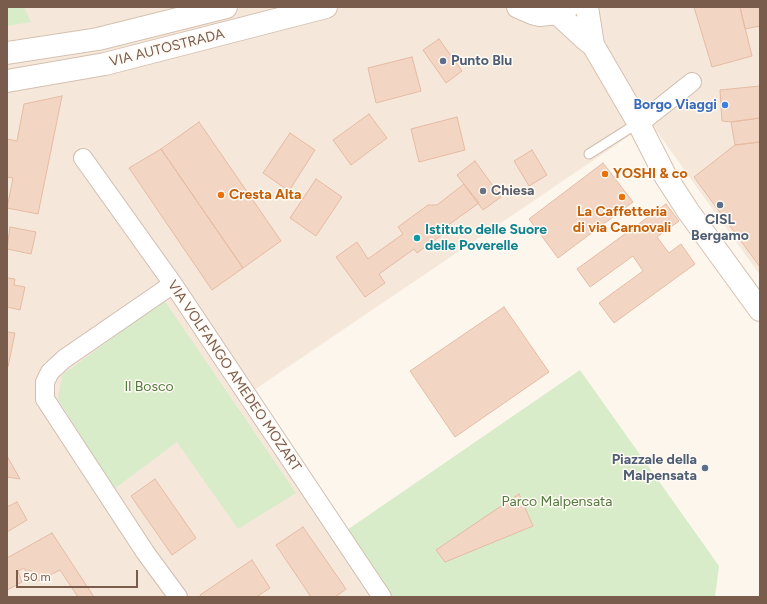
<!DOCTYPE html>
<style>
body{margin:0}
#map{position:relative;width:767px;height:604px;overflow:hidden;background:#fdf6ec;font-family:Figtree,sans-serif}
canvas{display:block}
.frame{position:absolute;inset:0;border:8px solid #7a5c4d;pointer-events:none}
.scale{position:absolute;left:16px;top:570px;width:122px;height:18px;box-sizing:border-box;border:2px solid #7a5c4d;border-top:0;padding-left:5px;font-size:12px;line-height:14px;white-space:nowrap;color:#7a5c4d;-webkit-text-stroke:3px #fffaf3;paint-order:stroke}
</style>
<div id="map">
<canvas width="767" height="604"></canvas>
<div class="frame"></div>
<div class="scale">50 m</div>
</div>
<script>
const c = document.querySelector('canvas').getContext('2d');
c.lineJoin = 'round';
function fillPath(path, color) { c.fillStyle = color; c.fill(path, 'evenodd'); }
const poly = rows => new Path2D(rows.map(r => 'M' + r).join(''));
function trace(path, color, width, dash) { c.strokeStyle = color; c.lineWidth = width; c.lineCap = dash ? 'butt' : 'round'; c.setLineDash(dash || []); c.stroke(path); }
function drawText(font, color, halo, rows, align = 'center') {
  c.font = font + ' Figtree,sans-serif'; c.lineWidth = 3; c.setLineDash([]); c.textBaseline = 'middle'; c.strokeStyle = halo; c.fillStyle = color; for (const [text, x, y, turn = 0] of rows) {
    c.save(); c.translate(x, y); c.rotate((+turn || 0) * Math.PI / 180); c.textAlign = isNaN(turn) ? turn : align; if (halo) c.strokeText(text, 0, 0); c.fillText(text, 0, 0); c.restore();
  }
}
fillPath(poly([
 [7,7,760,7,760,275,650,122,254,390,386,597,7,597]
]), '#f5e8da');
fillPath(poly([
 [7,7,24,7,31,22,7,26],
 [164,300,296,493,238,529,177,442,114,489,58,399,62,375],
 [580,370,719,566,715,597,392,597,347,530]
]), '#d8ecc9');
const building = poly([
 [694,7,740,7,752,56,712,67,694,7],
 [740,7,760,7,760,26,745,29,740,7],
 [439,39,462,71,446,83,423,50,439,39],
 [412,57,421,91,376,103,368,68,412,57],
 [760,86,760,118,731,122,722,121,720,90,760,86],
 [62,96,38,214,7,208,13,178,7,177,7,139,17,141,24,104,62,96],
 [369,114,387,138,351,165,333,140,369,114],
 [457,117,465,150,419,162,411,129,457,117],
 [760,118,760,142,735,145,731,122,760,118],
 [199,122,281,241,243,268,161,149,199,122],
 [290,133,315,150,289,191,263,173,290,133],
 [760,142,760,267,694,177,735,145,760,142],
 [161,149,243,268,212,290,129,168,161,149],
 [532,150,547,175,529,186,514,161,532,150],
 [475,161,501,197,483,210,457,175,475,161],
 [603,163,633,202,558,258,529,219,603,163],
 [316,179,342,197,316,236,290,218,316,179],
 [464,184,479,203,444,228,447,231,417,253,414,249,379,274,385,283,365,297,336,257,357,242,368,259,403,234,398,227,428,205,437,205,464,184],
 [666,204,679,221,657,237,669,253,681,244,695,264,614,323,599,303,643,271,633,256,590,287,577,269,666,204],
 [10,227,36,232,31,254,7,249,10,227],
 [7,278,15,279,14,285,25,287,20,310,7,307,7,278],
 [504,307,549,372,455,437,410,371,504,307],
 [7,332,15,333,8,367,7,367,7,332],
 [7,456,20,479,7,477,7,456],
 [155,479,196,538,172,555,131,496,155,479],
 [519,494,533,526,445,562,436,550,519,494],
 [17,502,27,520,7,532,7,507,17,502],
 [303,527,346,589,335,597,311,597,276,545,303,527],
 [52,533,94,597,78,597,60,570,38,581,30,570,26,572,24,568,18,571,22,582,7,590,7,558,52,533],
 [252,560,270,588,256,597,201,597,200,595,252,560]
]);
fillPath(building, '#f3d5c3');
trace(building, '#e6bba3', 1);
const lane = poly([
 [589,154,638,123]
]);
const street = poly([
 [639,124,692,82],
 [83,158,173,284,382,597],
 [173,284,64,359,50,372,45,382,45,399,145,552,178,597]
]);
const secondary = poly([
 [518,7,532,13,540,15,557,13,568,7],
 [587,7,593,45,639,124,666,177,688,211,760,310],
 [557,13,584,38,593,45],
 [7,53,98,39,226,7],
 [7,81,105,64,326,7]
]);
trace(lane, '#d1beb0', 11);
trace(street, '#d1beb0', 20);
trace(secondary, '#d6c0b0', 24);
trace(lane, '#fff', 9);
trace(street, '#fff', 18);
trace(secondary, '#fff', 22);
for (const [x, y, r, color] of [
 [443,61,4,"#5c6f8a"],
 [725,105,4,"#3f7fe0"],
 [605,174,4,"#e8710a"],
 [483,191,4,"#6b7280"],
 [221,195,4,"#e8710a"],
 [622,197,4,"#e8710a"],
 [720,205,4,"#5c6f8a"],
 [417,238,4,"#0f9aa8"],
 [705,468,4,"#5c6f8a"]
]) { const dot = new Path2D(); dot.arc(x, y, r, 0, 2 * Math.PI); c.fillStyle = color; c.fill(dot); trace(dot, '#fffaf3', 1.5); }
drawText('14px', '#7a5c4d', '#fffaf3', [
 ["VIA AUTOSTRADA",167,48,-14],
 ["VIA VOLFANGO AMEDEO MOZART",234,376,56]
]);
drawText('bold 14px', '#4e5e75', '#fffaf3', [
 ["Punto Blu",451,61],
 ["CISL",720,220,"center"],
 ["Bergamo",720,236,"center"],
 ["Piazzale della",697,460,"right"],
 ["Malpensata",697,476,"right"]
], 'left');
drawText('bold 14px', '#366cbe', '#fffaf3', [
 ["Borgo Viaggi",717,105]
], 'right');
drawText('bold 14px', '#c56008', '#fffaf3', [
 ["YOSHI & co",613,174],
 ["Cresta Alta",229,195],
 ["La Caffetteria",622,212,"center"],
 ["di via Carnovali",622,228,"center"]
], 'left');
drawText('bold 14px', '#5b616d', '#fffaf3', [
 ["Chiesa",491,191]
], 'left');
drawText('bold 14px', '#0d838f', '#fffaf3', [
 ["Istituto delle Suore",425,230],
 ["delle Poverelle",425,246]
], 'left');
drawText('14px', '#537a41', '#fffaf3', [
 ["Il Bosco",149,387],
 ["Parco Malpensata",557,502]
]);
</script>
